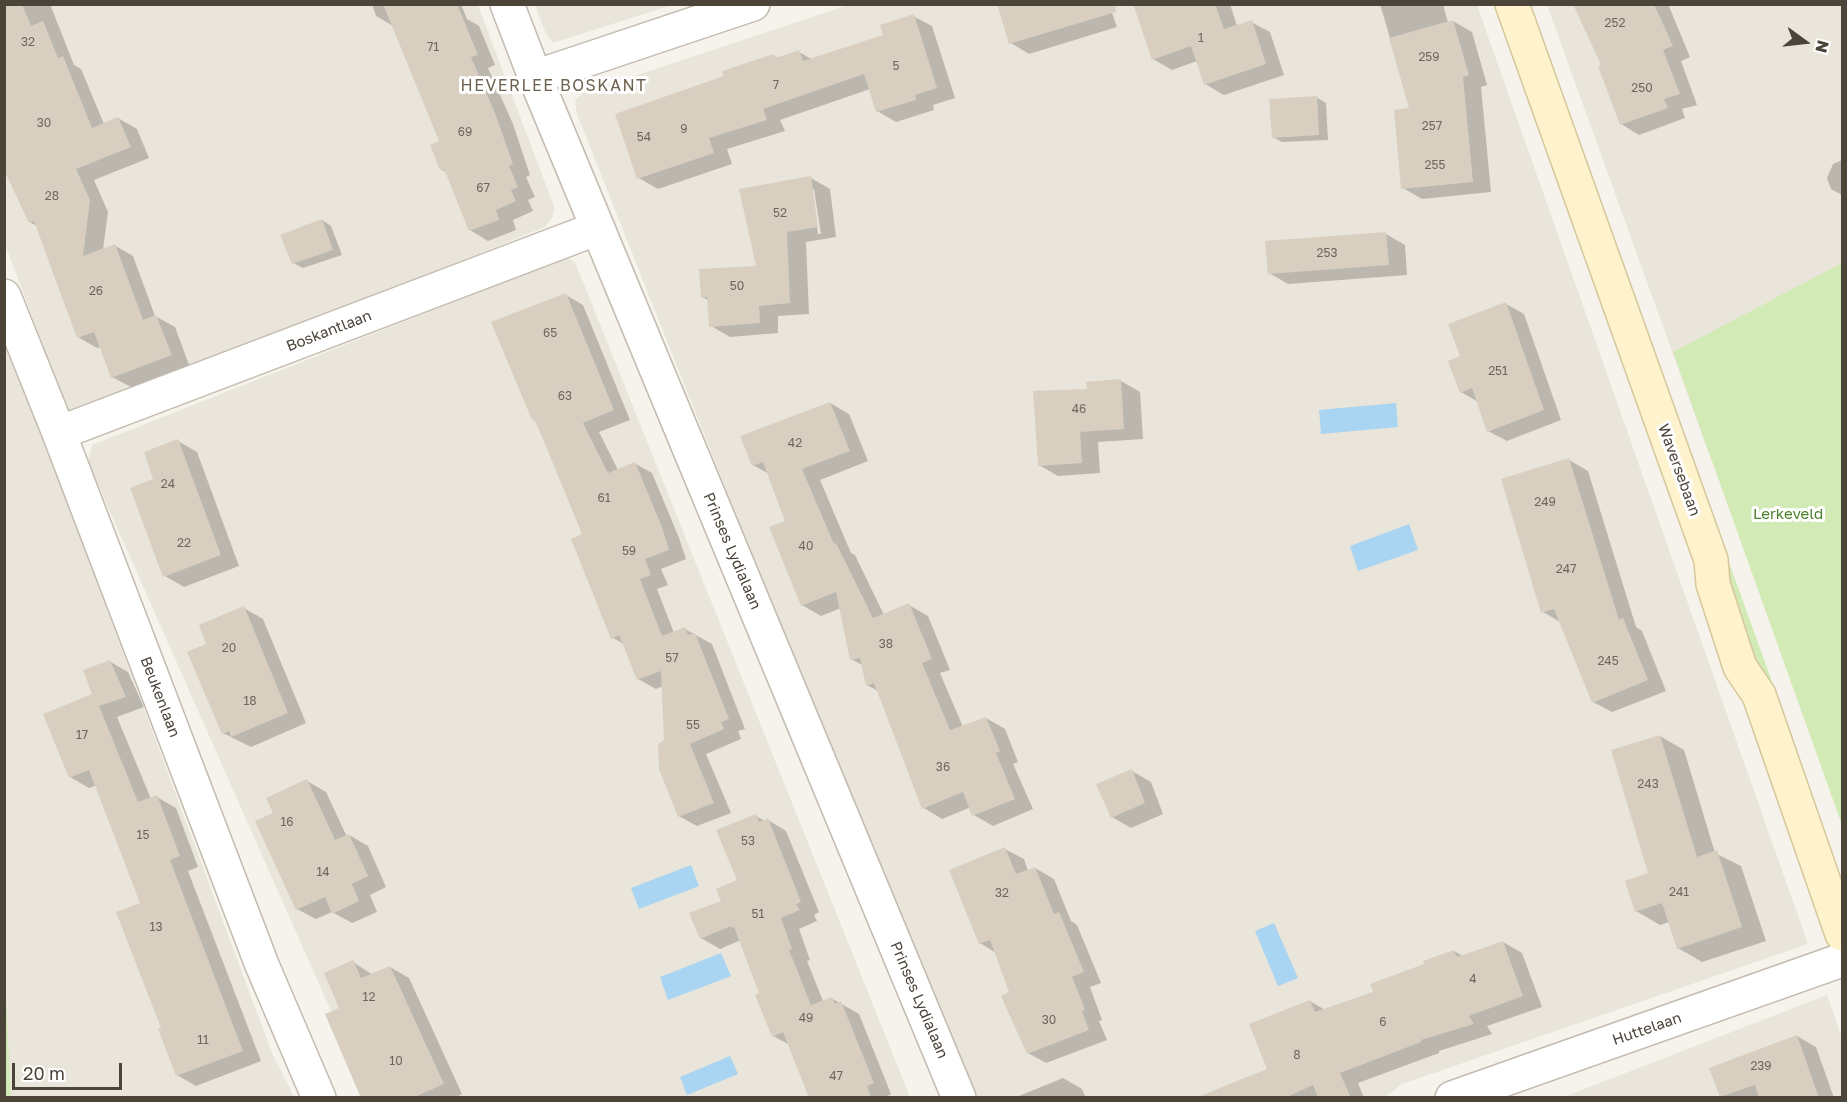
<!DOCTYPE html>
<style>
body{margin:0}
#map{position:relative;width:1847px;height:1102px;overflow:hidden;background:#f6f3ec;font-family:"Golos Text",sans-serif}
canvas{display:block}
.frame{position:absolute;inset:0;border:6px solid #4b4439;pointer-events:none}
.north{position:absolute;left:1775px;top:12px;width:60px;height:60px;-webkit-text-stroke:4px #fff;paint-order:stroke;rotate:105deg;font-size:16px;font-weight:700;line-height:24px;text-align:center;color:#4b4439}
.north::after{content:'';display:block;margin:auto;width:21px;height:27px;background:#4b4439;clip-path:polygon(50% 0,100% 100%,50% 72%,0 100%)}
.scale{position:absolute;left:12px;top:1063px;width:110px;height:27px;box-sizing:border-box;border:3px solid #4b4439;border-top:0;padding-left:8px;font-size:18px;line-height:21px;white-space:nowrap;color:#4b4439;-webkit-text-stroke:4px #fff;paint-order:stroke}
</style>
<div id="map">
<canvas width="1847" height="1102"></canvas>
<div class="frame"></div>
<div class="north">N</div>
<div class="scale">20 m</div>
</div>
<script>
const c = document.querySelector('canvas').getContext('2d');
c.lineJoin = 'round';
function fillPath(path, color) { c.fillStyle = color; c.fill(path, 'evenodd'); }
const poly = rows => new Path2D(rows.map(r => 'M' + r).join(''));
function trace(path, color, width, dash) { c.strokeStyle = color; c.lineWidth = width; c.lineCap = dash ? 'butt' : 'round'; c.setLineDash(dash || []); c.stroke(path); }
function drawText(font, color, halo, rows, align = 'center') {
  c.font = font + ' "Golos Text",sans-serif'; c.lineWidth = 6; c.setLineDash([]); c.textBaseline = 'middle'; c.strokeStyle = halo; c.fillStyle = color; for (const [text, x, y, turn = 0] of rows) {
    c.save(); c.translate(x, y); c.rotate((+turn || 0) * Math.PI / 180); c.textAlign = isNaN(turn) ? turn : align; if (halo) c.strokeText(text, 0, 0); c.fillText(text, 0, 0); c.restore();
  }
}
fillPath(poly([
 [5,5,478,5,555,209,552,218,545,227,80,414,67,409,5,244],
 [535,5,535,4,672,5,553,43,546,34],
 [848,5,1477,5,1808,944,1402,1084,1385,1097,977,1097,878,873,577,114,575,100,583,93],
 [1547,5,1842,5,1842,393,1709,454],
 [567,257,575,262,910,1097,369,1097,88,462,92,445],
 [4,345,47,448,272,1053,294,1097,11,1097,4,978],
 [1827,995,1842,1038,1842,1097,1561,1098]
]), '#eae5da');
fillPath(poly([
 [1842,263,1842,825,1673,352],
 [1726,554,1775,690,1755,664,1727,595],
 [5,978,11,1097,5,1097]
]), '#d2eab5');
fillPath(poly([
 [1396,403,1398,427,1321,434,1319,410],
 [1409,524,1418,550,1358,571,1350,546],
 [691,865,699,886,639,909,631,888],
 [1274,923,1298,978,1278,986,1255,931],
 [721,953,731,976,668,1000,660,977],
 [730,1056,738,1074,687,1095,680,1077]
]), '#a9d4f2');
fillPath(poly([
 [4,4,50,4,74,65,81,69,104,124,118,118,137,129,149,158,94,180,108,212,103,250,114,245,133,256,155,316,175,327,189,365,131,387,112,377,101,347,97,348,78,337,37,226,30,222],
 [372,4,461,4,467,19,479,26,495,65,488,68,513,124,530,175,526,177,535,197,528,200,533,211,513,220,516,230,488,241,470,230,447,173,441,169,441,142,395,27,376,16],
 [1109,4,1117,27,1029,54,1011,43],
 [1141,4,1230,4,1237,26,1251,22,1270,32,1284,75,1224,95,1205,84,1197,61,1172,70,1153,59],
 [1380,4,1443,4,1448,23,1453,21,1472,32,1487,85,1481,87,1491,192,1422,199,1403,188,1411,110],
 [1577,4,1668,4,1690,57,1681,61,1697,105,1682,109,1685,118,1639,135,1621,124,1603,65],
 [913,16,932,26,955,98,933,105,934,110,896,122,877,111,870,89,780,120,785,131,727,149,732,164,658,189,639,178,725,77,773,55,779,59,799,52,813,60,885,36],
 [1316,97,1326,103,1328,140,1282,142,1273,137],
 [1842,160,1842,195,1831,189,1827,178,1833,164],
 [811,178,830,189,836,237,806,242,809,314,778,316,778,333,730,337,711,326,709,301,703,297,758,267],
 [811,189,814,189,821,234,818,234],
 [322,220,331,226,342,255,303,268,293,263],
 [1386,234,1405,245,1407,275,1288,284,1269,273],
 [566,295,583,305,630,420,599,432,618,470,634,463,652,473,679,538,686,559,661,569,668,585,657,589,674,633,685,629,712,644,745,729,738,731,741,739,706,754,731,813,697,826,679,816,666,741,663,686,656,689,638,679,624,644,613,638,584,535,536,421,533,419],
 [1506,304,1524,314,1561,420,1507,441,1488,431,1478,402,1461,392,1462,357],
 [1121,381,1140,392,1143,439,1098,442,1100,473,1058,476,1039,465,1089,390],
 [830,403,849,414,868,461,820,480,851,553,855,555,884,615,909,605,928,616,950,670,940,673,963,727,986,718,1005,729,1018,762,1013,764,1033,809,993,826,974,815,971,807,942,819,924,808,878,691,867,685,864,666,851,659,841,608,821,616,802,605,786,522,769,474,753,465],
 [178,441,197,452,239,566,184,587,165,576,155,480],
 [1569,460,1588,471,1636,627,1642,631,1666,691,1612,712,1593,702,1562,623,1543,612],
 [244,608,263,619,306,723,251,747,223,733,208,645],
 [109,661,128,672,144,707,117,717,151,799,157,797,176,808,198,867,188,871,261,1061,196,1086,177,1075,163,1029,141,904,97,785,89,788,70,777,94,695],
 [1660,736,1684,750,1715,853,1741,866,1766,941,1702,962,1678,948,1670,922,1660,925,1636,911,1650,874],
 [1132,771,1151,782,1163,814,1131,828,1112,817],
 [307,781,326,792,347,837,349,835,368,846,386,887,370,895,377,912,352,923,332,912,316,919,297,909,275,813],
 [756,816,765,821,768,820,786,831,819,912,814,915,817,921,799,929,810,960,807,961,823,1001,831,998,859,1014,891,1094,885,1098,810,1098,790,1045,773,1036,761,994,741,940,720,949,701,938,723,902,739,881],
 [1005,849,1024,859,1028,871,1035,868,1054,879,1071,921,1077,925,1101,983,1090,987,1102,1020,1099,1021,1107,1040,1046,1063,1028,1053,1011,993,996,953,980,943],
 [1503,942,1522,953,1542,1007,1487,1026,1492,1034,1439,1051,1439,1053,1358,1083,1364,1098,1200,1098,1269,1070,1310,1001,1325,1010,1375,993,1454,951,1463,956],
 [353,962,373,975,390,967,409,978,462,1094,455,1098,363,1098,367,1047],
 [1797,1036,1816,1047,1834,1098,1721,1096],
 [1063,1078,1082,1089,1086,1098,1014,1098]
]), '#0003');
fillPath(poly([
 [4,4,22,4,31,26,43,21,58,58,63,56,92,128,118,117,131,147,76,169,90,200,83,256,115,244,143,320,156,315,172,355,111,378,94,332,77,338,34,221,29,223,4,170],
 [383,4,457,4,478,55,471,57,495,113,513,164,509,166,518,187,511,190,516,201,496,210,499,220,469,231,444,169,440,170,430,145,439,141],
 [997,4,1115,4,1116,12,1009,44],
 [1133,4,1215,4,1224,29,1252,20,1266,64,1204,85,1191,46,1152,60],
 [1573,4,1654,4,1673,46,1663,50,1680,94,1664,99,1668,108,1620,125,1598,66,1601,65],
 [914,14,937,88,915,95,916,100,876,112,864,74,763,109,767,120,709,138,714,153,637,179,615,114,724,76,722,71,773,54,776,58,799,50,803,61,883,35,880,25],
 [1453,20,1469,75,1463,77,1473,182,1401,189,1394,110,1409,108,1389,38],
 [1317,96,1319,135,1272,138,1269,99],
 [811,176,818,227,787,232,790,303,759,306,760,323,709,327,707,297,701,298,699,269,756,266,739,189],
 [322,219,333,250,292,264,280,235],
 [1386,232,1389,265,1268,274,1265,241],
 [566,293,614,410,583,423,608,473,635,462,662,527,669,550,645,559,651,575,640,579,662,636,685,627,688,635,695,633,729,719,721,722,724,729,690,744,714,803,678,817,659,769,658,744,664,740,661,671,637,680,619,635,611,639,571,539,582,534,543,439,534,419,532,420,491,322],
 [1506,302,1544,410,1487,432,1472,388,1460,393,1448,361,1460,356,1448,324],
 [1121,379,1124,429,1080,432,1082,463,1038,466,1033,391,1087,389,1086,382],
 [830,402,850,451,802,469,834,544,836,543,873,618,909,603,932,659,922,663,950,730,986,717,1000,751,996,753,1015,799,972,816,963,792,922,809,874,683,866,686,860,658,850,660,836,592,801,606,769,527,785,521,763,462,752,466,740,436],
 [178,439,221,555,163,577,130,488,153,479,144,452],
 [1569,458,1619,620,1623,618,1648,680,1592,703,1554,609,1541,613,1501,479],
 [244,606,288,713,231,737,229,731,222,734,187,652,206,644,199,625],
 [110,660,126,697,99,706,138,802,157,795,180,856,170,860,243,1051,176,1076,158,1029,161,1028,116,912,140,903,89,770,69,778,43,714,92,694,83,670],
 [1660,735,1697,857,1717,850,1742,927,1677,949,1662,903,1635,912,1625,881,1648,873,1611,750],
 [1132,769,1145,803,1111,818,1096,784],
 [307,779,335,840,349,834,368,876,352,884,359,901,332,914,325,897,296,910,255,821,273,813,266,798],
 [756,814,759,822,768,818,801,902,796,904,800,910,781,918,792,949,789,950,811,1005,832,997,835,1004,841,1001,874,1083,867,1086,871,1098,809,1098,783,1032,772,1037,755,995,759,993,734,927,732,928,731,926,700,939,689,913,721,901,716,889,737,880,716,830],
 [1005,847,1016,874,1035,867,1054,914,1059,912,1084,972,1072,977,1085,1009,1082,1011,1089,1030,1027,1054,1001,996,1009,992,990,940,979,944,949,870],
 [1503,941,1523,996,1469,1016,1474,1024,1421,1040,1421,1042,1340,1073,1351,1098,1318,1098,1313,1085,1285,1098,1201,1098,1200,1096,1267,1069,1249,1024,1310,1000,1315,1012,1373,992,1370,984,1424,964,1423,961,1454,950,1457,957],
 [353,960,361,978,390,966,444,1084,412,1098,361,1098,325,1014,339,1008,324,973],
 [1797,1035,1819,1098,1759,1098,1755,1085,1720,1097,1709,1068]
]), '#d8cfc1');
const street = poly([
 [507,4,535,77,959,1098],
 [535,77,753,4],
 [4,296,59,433,262,965,319,1098],
 [59,433,598,228],
 [1452,1098,1842,960]
]);
const secondary = poly([
 [1512,4,1711,560,1713,584,1740,667,1759,695,1842,934]
]);
trace(street, '#c2bbae', 36);
trace(secondary, '#d6c79b', 36);
trace(street, '#fff', 33);
trace(secondary, '#fff3cd', 33);
drawText('12px', '#6e675b', null, [
 ["252",1615,23],
 ["1",1201,38],
 ["32",28,42],
 ["71",433,47],
 ["259",1429,57],
 ["5",896,66],
 ["7",776,85],
 ["250",1642,88],
 ["30",44,123],
 ["257",1432,126],
 ["9",684,129],
 ["69",465,132],
 ["54",644,137],
 ["255",1435,165],
 ["67",483,188],
 ["28",52,196],
 ["52",780,213],
 ["253",1327,253],
 ["50",737,286],
 ["26",96,291],
 ["65",550,333],
 ["251",1498,371],
 ["63",565,396],
 ["46",1079,409],
 ["42",795,443],
 ["24",168,484],
 ["61",604,498],
 ["249",1545,502],
 ["22",184,543],
 ["40",806,546],
 ["59",629,551],
 ["247",1566,569],
 ["38",886,644],
 ["20",229,648],
 ["57",672,658],
 ["245",1608,661],
 ["18",250,701],
 ["55",693,725],
 ["17",82,735],
 ["36",943,767],
 ["243",1648,784],
 ["16",287,822],
 ["15",143,835],
 ["53",748,841],
 ["14",323,872],
 ["241",1679,892],
 ["32",1002,893],
 ["51",758,914],
 ["13",156,927],
 ["4",1473,979],
 ["12",369,997],
 ["49",806,1018],
 ["30",1049,1020],
 ["6",1383,1022],
 ["11",203,1040],
 ["8",1297,1055],
 ["10",396,1061],
 ["239",1761,1066],
 ["47",836,1076]
]);
drawText('15px', '#4b4439', '#fff', [
 ["Boskantlaan",329,331,-21],
 ["Waversebaan",1679,470,70],
 ["Prinses Lydialaan",732,551,67],
 ["Beukenlaan",160,697,69],
 ["Prinses Lydialaan",919,1000,67],
 ["Huttelaan",1647,1029,-19]
]);
drawText('15px', '#4a7f2a', '#fff', [
 ["Lerkeveld",1788,514]
]);
c.letterSpacing = '1.5px';
drawText('16px', '#6e6250', '#fff', [
 ["HEVERLEE BOSKANT",554,86]
]);
c.letterSpacing = '0px';
</script>
